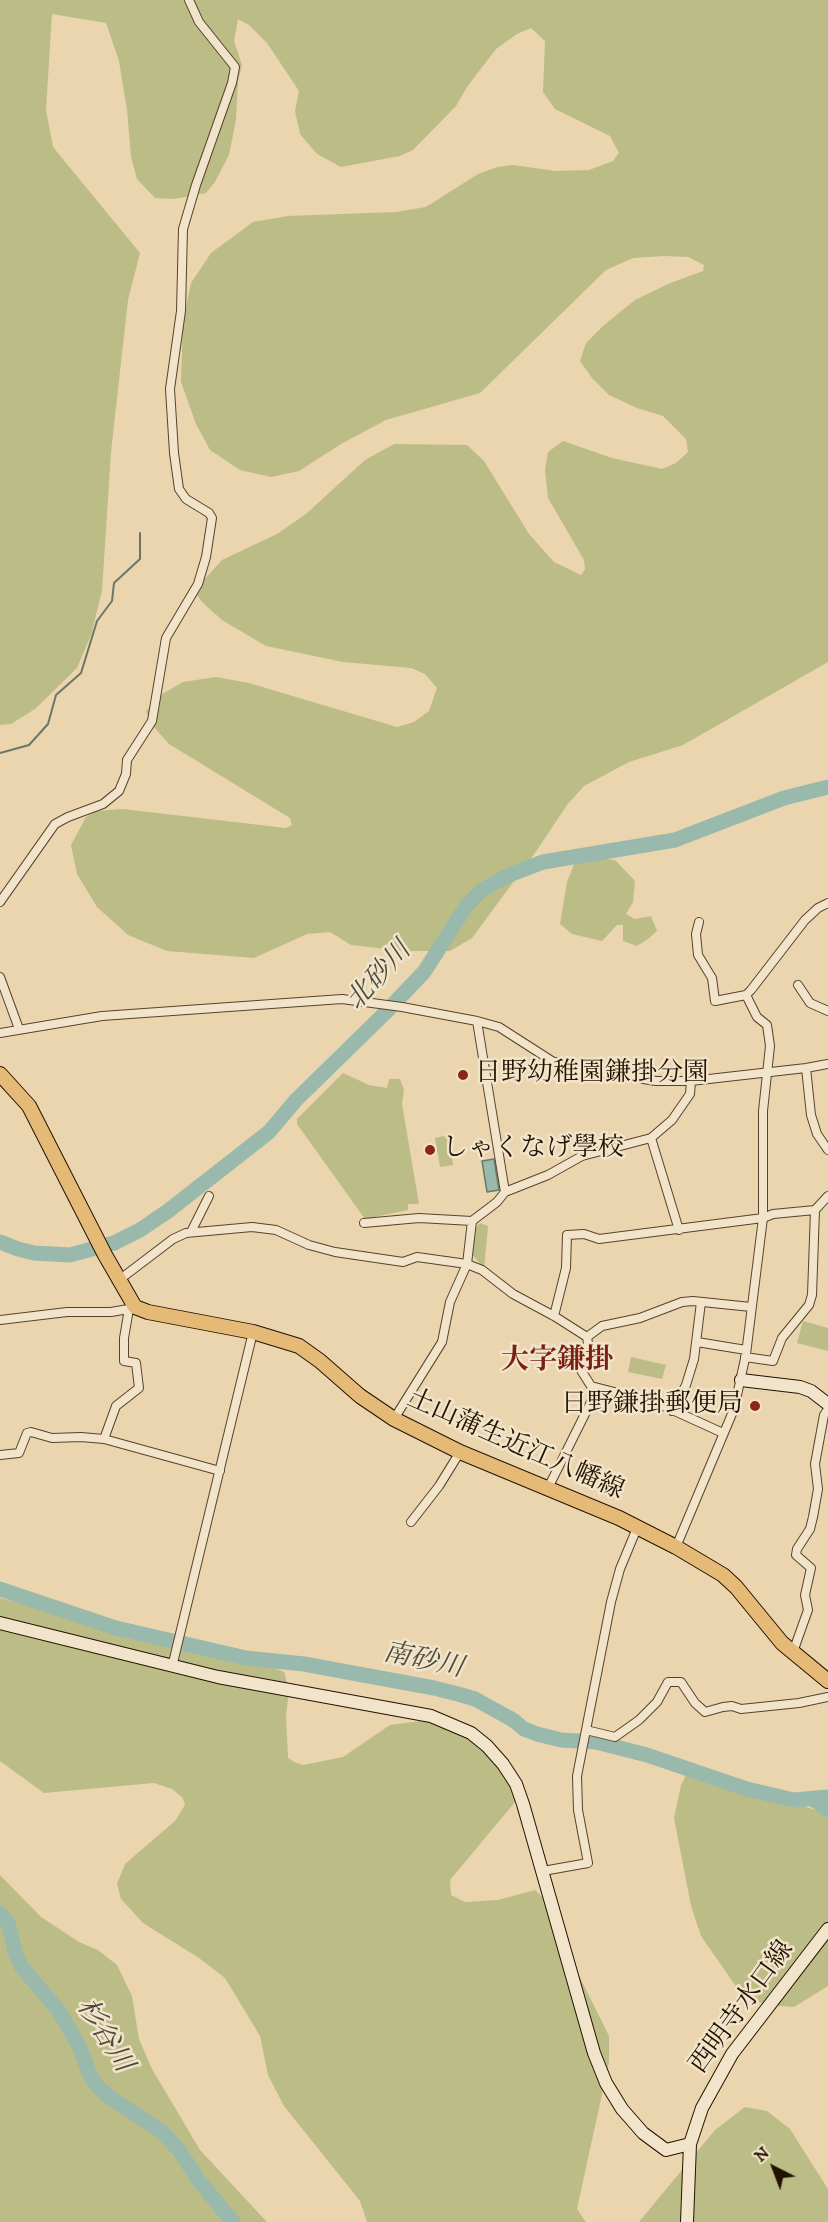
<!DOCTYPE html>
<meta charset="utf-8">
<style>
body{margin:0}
#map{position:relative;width:828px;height:2222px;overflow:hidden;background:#ead5ae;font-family:"IM FELL DW Pica",serif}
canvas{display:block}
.north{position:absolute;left:744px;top:2138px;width:60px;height:60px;-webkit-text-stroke:4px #f1e4ca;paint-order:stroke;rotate:318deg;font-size:16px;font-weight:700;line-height:24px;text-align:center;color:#241200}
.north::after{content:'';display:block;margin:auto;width:21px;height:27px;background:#241200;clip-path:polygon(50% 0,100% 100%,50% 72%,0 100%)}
</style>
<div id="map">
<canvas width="828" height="2222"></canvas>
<div class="north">N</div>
</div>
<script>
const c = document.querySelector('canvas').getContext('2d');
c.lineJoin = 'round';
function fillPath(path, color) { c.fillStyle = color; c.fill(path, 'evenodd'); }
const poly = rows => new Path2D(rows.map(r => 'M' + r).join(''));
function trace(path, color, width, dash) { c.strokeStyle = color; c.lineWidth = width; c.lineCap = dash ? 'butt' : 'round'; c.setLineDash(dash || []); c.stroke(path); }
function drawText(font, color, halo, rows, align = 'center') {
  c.font = font + ' "IM FELL DW Pica","Noto Serif JP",serif'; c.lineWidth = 5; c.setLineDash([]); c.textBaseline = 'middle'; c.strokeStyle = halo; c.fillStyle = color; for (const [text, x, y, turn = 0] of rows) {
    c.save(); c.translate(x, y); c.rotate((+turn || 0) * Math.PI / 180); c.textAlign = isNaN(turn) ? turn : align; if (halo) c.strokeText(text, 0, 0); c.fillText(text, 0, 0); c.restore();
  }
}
fillPath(poly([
 [0,0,828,0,828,662,683,745,629,762,584,786,567,805,537,850,472,938,450,951,404,951,351,945,330,932,307,934,254,958,167,951,128,935,97,907,77,874,71,845,86,817,96,811,123,809,286,828,292,825,290,818,169,744,152,725,146,711,162,694,183,682,216,677,249,683,397,727,414,722,429,711,437,688,425,674,411,668,343,662,266,646,222,620,204,604,195,593,203,581,222,560,277,534,306,514,365,460,394,444,467,445,484,461,529,534,554,562,581,575,585,569,584,560,548,498,545,470,548,452,563,441,612,458,662,469,676,463,688,452,686,439,663,416,637,408,609,395,592,378,580,361,586,343,604,325,635,300,668,284,703,271,704,265,688,257,665,256,633,258,606,270,480,393,386,420,341,444,299,471,271,477,240,470,210,450,196,424,181,382,183,321,191,283,211,253,253,222,288,216,396,212,426,207,478,174,497,167,513,165,556,171,589,170,613,161,619,153,610,136,555,109,543,92,545,41,531,28,517,34,496,49,467,87,456,106,413,150,400,156,341,167,317,154,300,134,295,111,299,91,267,43,249,25,238,19,234,41,242,65,238,82,236,120,229,155,215,182,206,193,174,199,155,198,137,179,131,157,127,110,119,61,106,23,52,14,46,110,53,147,140,253,128,300,111,452,102,591,91,635,77,668,35,709,11,724,0,725],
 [589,857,615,860,635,881,633,902,626,914,635,919,651,916,657,931,648,939,637,946,623,941,623,925,617,925,602,941,572,934,560,924,567,882,576,859],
 [343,1073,369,1085,387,1088,389,1079,400,1079,404,1090,402,1104,419,1204,408,1204,408,1210,365,1219,297,1124,297,1119],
 [449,1135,453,1165,440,1167,435,1138],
 [480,1223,488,1226,484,1269,472,1254,473,1231],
 [803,1321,828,1328,828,1351,797,1343],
 [631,1357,666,1365,662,1379,628,1372],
 [0,1598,272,1667,284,1672,289,1689,286,1717,288,1758,294,1762,303,1765,343,1757,390,1725,428,1720,459,1726,503,1762,521,1795,450,1880,451,1895,465,1902,498,1900,535,1890,552,1906,564,1945,609,2036,609,2062,577,2209,586,2222,367,2222,360,2201,284,2106,268,2075,260,2036,225,1978,199,1958,143,1923,121,1899,117,1884,125,1864,175,1821,185,1805,183,1798,172,1789,154,1783,44,1793,0,1761],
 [692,1764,828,1815,828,1986,794,2007,766,2005,742,1995,701,1936,691,1906,674,1818,681,1785],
 [0,1875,41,1917,79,1942,98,1950,117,1965,132,1996,139,2039,152,2069,200,2150,267,2222,0,2222],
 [745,2107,767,2111,790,2129,828,2189,828,2222,639,2222,715,2130]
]), '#bcbc87');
const water = poly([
 [494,1159,499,1190,487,1192,482,1161,494,1159]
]);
fillPath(water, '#98b9ab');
trace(water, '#6a7667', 1.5);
trace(poly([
 [0,753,29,745,48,724,56,695,81,673,97,621,112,601,114,583,140,559,140,533]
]), '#6a7667', 2);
trace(poly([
 [0,1242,18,1249,34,1253,70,1255,114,1243,140,1230,168,1211,269,1132,296,1100,383,1015,424,972,467,905,482,890,509,875,543,862,675,840,784,798,828,787],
 [0,1589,116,1628,246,1658,304,1664,434,1688,458,1694,475,1699,513,1720,524,1729,537,1734,561,1740,596,1742,647,1755,747,1789,794,1800,828,1797],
 [814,1800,828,1810],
 [0,1913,8,1923,16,1955,21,1966,59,2011,79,2046,91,2077,98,2087,112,2099,161,2131,179,2150,197,2178,233,2222]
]), '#98b9ab', 15);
const street = poly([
 [0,902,55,824,68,817,103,804,119,791,126,774,127,760,152,721,166,638,198,584,206,557,212,518,209,513,186,499,179,489,174,453,170,389,181,311,183,229,196,185,232,83,235,67,199,22,189,0],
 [699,922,696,934,698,955,712,978,715,1001,746,995,751,990,805,920,818,908,828,903],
 [0,977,19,1029],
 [798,985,810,1003,828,1011],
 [477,1021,505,1192],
 [0,1033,102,1016,342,999,402,1007,477,1021,499,1027,552,1061,573,1068,656,1081,691,1081,806,1068,828,1064],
 [806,1068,811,1115,817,1134,828,1150],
 [651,1138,679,1230],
 [364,1223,419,1218,472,1221],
 [191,1232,209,1196],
 [119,1280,173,1239,186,1233,252,1227,276,1230,309,1245,335,1252,403,1262,417,1257,467,1264,482,1270,513,1294,554,1316,587,1337],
 [554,1316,566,1268,567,1235,584,1234,599,1239,763,1218,773,1214,815,1210,828,1196],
 [0,1320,67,1312,111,1312,134,1308],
 [587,1337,588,1343,579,1367,591,1386,657,1403,723,1433],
 [587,1337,602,1326,640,1318,682,1302,693,1301,751,1307],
 [697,1342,746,1350],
 [745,1357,773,1361,782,1338,809,1305,812,1295,815,1210],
 [672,1411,686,1385,694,1359,701,1302],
 [394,1419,442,1342,450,1302,467,1264,472,1221,497,1202,505,1192,548,1175,582,1156,651,1138,672,1120,690,1094,691,1081],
 [104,1439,116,1406,139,1388,136,1363,124,1361,124,1338,129,1309],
 [0,1455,19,1453,27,1433,31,1432,52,1438,81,1437,104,1439,220,1471],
 [548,1488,595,1394,596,1388],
 [411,1522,439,1486,460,1452],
 [676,1547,734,1409,746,1354,763,1218,763,1111,770,1046,767,1025,757,1017,746,995],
 [793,1652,808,1610,805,1595,811,1568,796,1555,797,1549,810,1529,813,1517,818,1489,815,1464,824,1415,828,1409],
 [172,1667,253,1332],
 [586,1730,615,1737,639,1720,657,1702,668,1682,681,1682,695,1703,705,1712,723,1707,732,1706,741,1709,799,1703,828,1697],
 [543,1871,588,1863,578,1810,577,1776,611,1602,620,1569,637,1528]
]);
const secondary = poly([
 [741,1380,800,1387,811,1391,828,1404],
 [0,1623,218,1677,431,1716,471,1733,487,1746,503,1764,516,1784,523,1804,594,2053,606,2083,622,2109,643,2133,666,2150,690,2144],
 [687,2222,690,2144,702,2108,732,2054,828,1929]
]);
const primary = poly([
 [0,1074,29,1106,105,1255,135,1307,148,1312,253,1332,299,1346,320,1361,360,1396,394,1419,460,1452,619,1518,676,1547,723,1575,736,1587,782,1643,828,1681]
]);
trace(street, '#56432c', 10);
trace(secondary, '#241200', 14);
trace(primary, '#241200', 16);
trace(street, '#f1e4ca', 8);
trace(secondary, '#f1e4ca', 12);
trace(primary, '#e5ba77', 14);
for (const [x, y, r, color] of [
 [463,1075,6,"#8f2418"],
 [430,1150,6,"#8f2418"],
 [755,1406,6,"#8f2418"]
]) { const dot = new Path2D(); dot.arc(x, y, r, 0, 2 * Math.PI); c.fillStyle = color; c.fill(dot); trace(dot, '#f1e4ca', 2); }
drawText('26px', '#241200', '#f1e4ca', [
 ["日野幼稚園鎌掛分園",475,1075],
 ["しゃくなげ學校",442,1150],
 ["日野鎌掛郵便局",743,1406,"right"]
], 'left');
drawText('26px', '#241200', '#f1e4ca', [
 ["土山蒲生近江八幡線",515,1446,24],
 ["西明寺水口線",743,2008,-54]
]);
drawText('italic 27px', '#4d4c3c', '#f1e4ca', [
 ["北砂川",380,977,-48],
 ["南砂川",423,1662,12],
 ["杉谷川",103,2036,58]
]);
drawText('bold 28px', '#7a1f14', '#f1e4ca', [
 ["大字鎌掛",557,1362]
]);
</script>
